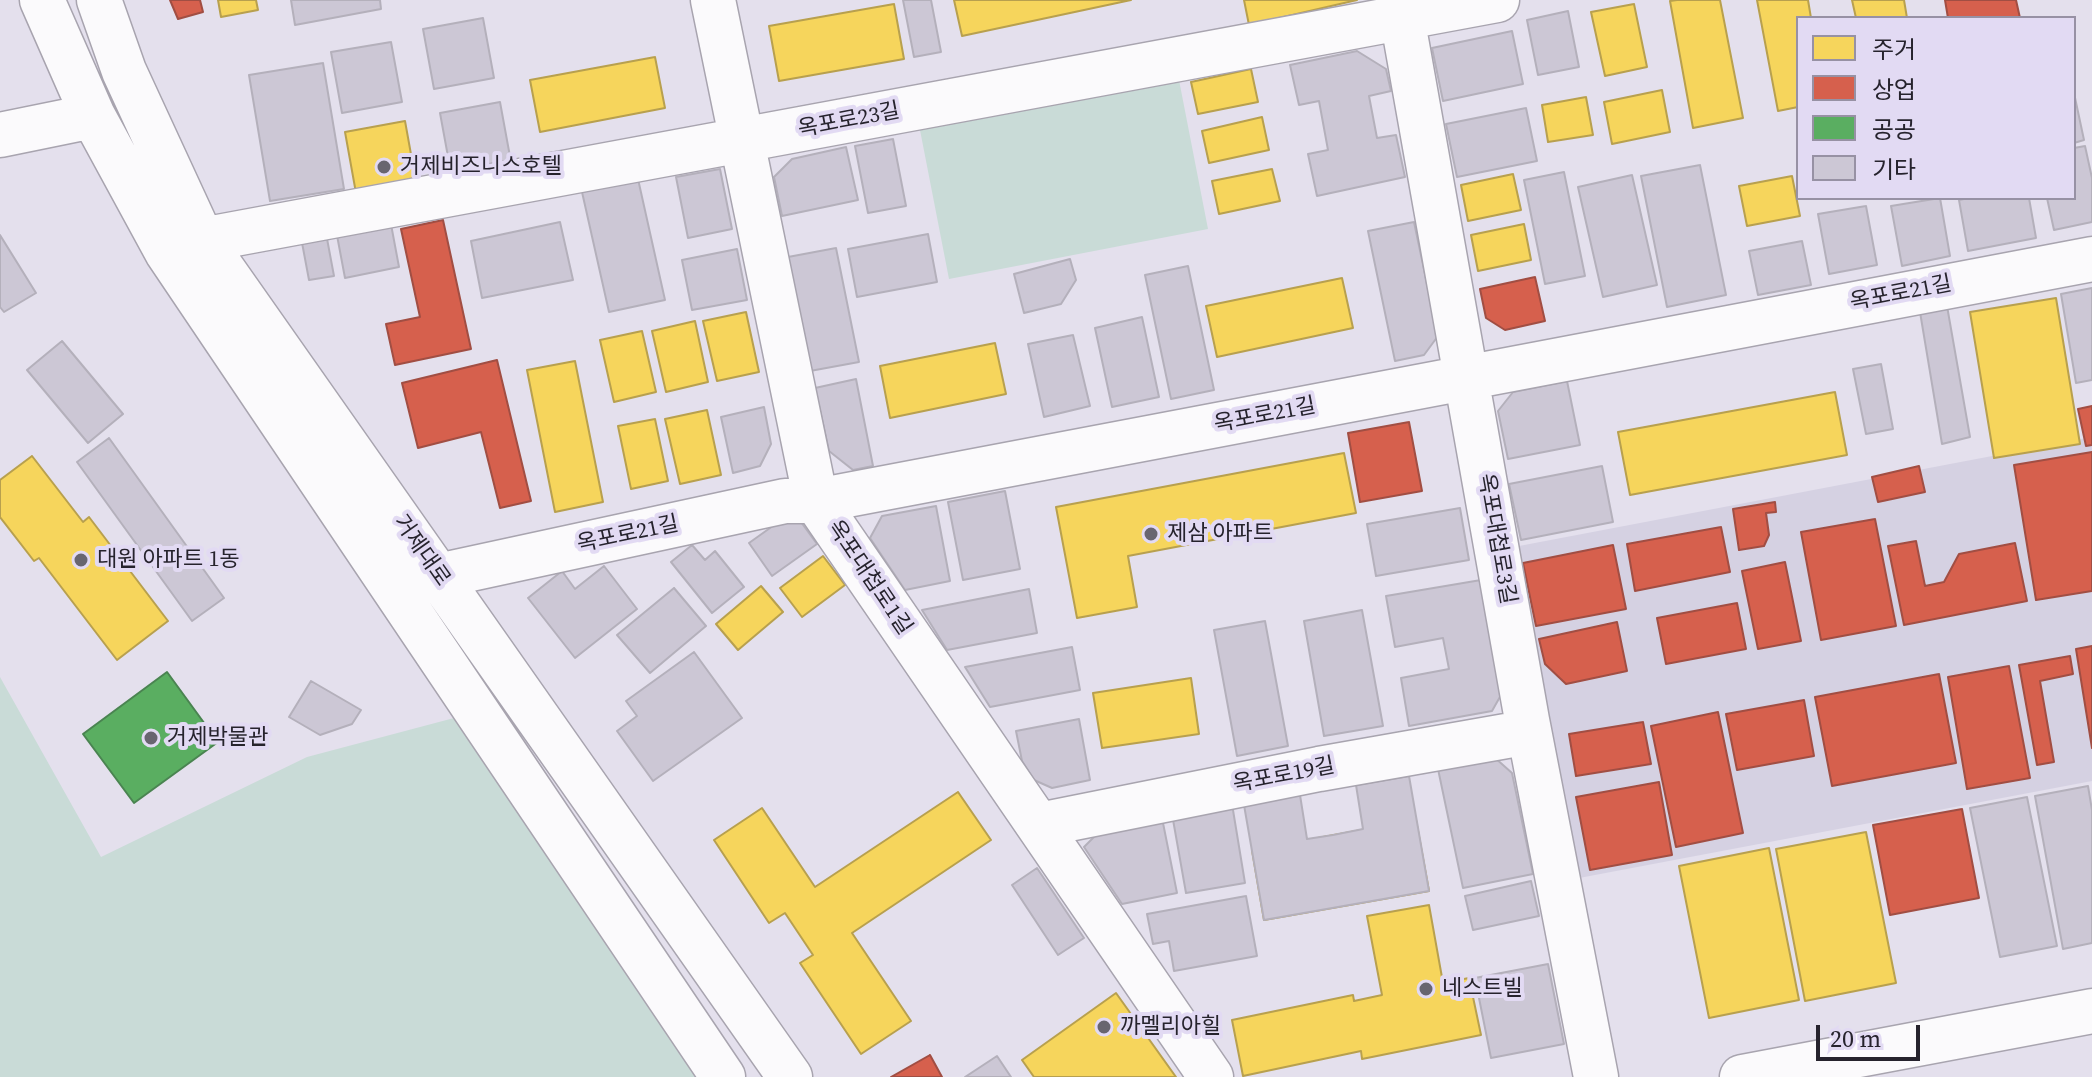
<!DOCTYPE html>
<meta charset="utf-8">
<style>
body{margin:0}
#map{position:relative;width:2092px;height:1077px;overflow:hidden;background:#e4e0ed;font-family:"Source Serif 4","Noto Sans KR",serif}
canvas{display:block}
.legend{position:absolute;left:1796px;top:16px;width:280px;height:184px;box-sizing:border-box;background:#e2daf3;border:2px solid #9791a4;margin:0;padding:10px 14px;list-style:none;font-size:24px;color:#26232d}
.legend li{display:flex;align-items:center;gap:16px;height:40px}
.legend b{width:40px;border:2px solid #9791a4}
.scale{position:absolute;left:1816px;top:1025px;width:104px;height:36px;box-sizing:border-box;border:4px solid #26232d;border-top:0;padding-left:10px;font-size:24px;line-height:28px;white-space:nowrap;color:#26232d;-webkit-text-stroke:6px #e2daf3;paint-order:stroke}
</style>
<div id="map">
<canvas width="2092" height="1077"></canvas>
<ul class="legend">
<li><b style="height:22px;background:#f6d55c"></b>주거</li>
<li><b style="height:22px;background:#d6604d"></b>상업</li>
<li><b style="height:22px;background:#5aae61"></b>공공</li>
<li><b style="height:22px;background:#ccc7d5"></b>기타</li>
</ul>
<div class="scale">20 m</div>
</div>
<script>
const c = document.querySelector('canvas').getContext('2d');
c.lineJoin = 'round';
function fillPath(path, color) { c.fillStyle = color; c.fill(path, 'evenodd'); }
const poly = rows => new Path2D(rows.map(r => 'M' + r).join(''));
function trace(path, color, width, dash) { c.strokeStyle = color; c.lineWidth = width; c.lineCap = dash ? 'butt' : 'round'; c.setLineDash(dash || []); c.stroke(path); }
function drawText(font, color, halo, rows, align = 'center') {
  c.font = font + ' "Source Serif 4","Noto Sans KR",serif'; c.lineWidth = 8; c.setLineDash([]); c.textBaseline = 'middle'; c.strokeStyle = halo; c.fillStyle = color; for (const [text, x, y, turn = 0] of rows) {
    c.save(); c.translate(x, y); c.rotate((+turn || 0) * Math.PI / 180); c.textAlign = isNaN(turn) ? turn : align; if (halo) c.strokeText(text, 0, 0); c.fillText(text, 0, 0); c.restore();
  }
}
fillPath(poly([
 [2092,437,2092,781,1558,882,1498,550]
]), '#d5d1e2');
fillPath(poly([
 [1179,80,1208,229,949,279,920,130],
 [0,677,101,857,307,757,454,718,696,1077,0,1077]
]), '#c9dbd7');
const homes = poly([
 [218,0,256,0,258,10,221,17,218,0],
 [954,0,1131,0,962,36,954,0],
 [1244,0,1357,0,1249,25,1244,0],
 [1677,0,1720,0,1743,118,1693,128,1670,1,1677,0],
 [1757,0,1808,0,1811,18,1798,18,1798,107,1778,111,1757,0],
 [1852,0,1904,0,1907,18,1856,18,1852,0],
 [894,4,904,59,779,81,769,26,894,4],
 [1634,4,1647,67,1605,76,1591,12,1634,4],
 [655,57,665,108,540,132,530,80,655,57],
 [1251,69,1258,102,1198,114,1191,82,1251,69],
 [1662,90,1670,132,1612,144,1604,102,1662,90],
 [1586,97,1593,135,1548,142,1542,105,1586,97],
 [1262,117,1269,150,1209,163,1202,131,1262,117],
 [405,121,416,182,356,193,345,132,405,121],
 [1272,169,1280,201,1219,214,1212,181,1272,169],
 [1513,174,1521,210,1468,221,1461,185,1513,174],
 [1792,176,1800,216,1747,226,1739,186,1792,176],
 [1524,224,1531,260,1478,271,1471,235,1524,224],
 [1342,278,1353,328,1217,357,1206,306,1342,278],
 [2056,298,2080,444,1994,458,1970,312,2056,298],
 [746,312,759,372,717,381,703,321,746,312],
 [695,321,708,382,666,392,652,331,695,321],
 [642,331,656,392,614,402,600,340,642,331],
 [995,343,1006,394,890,418,880,366,995,343],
 [575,361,603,502,555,512,527,370,575,361],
 [1835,392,1847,455,1630,495,1618,432,1835,392],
 [707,410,721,475,680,484,665,419,707,410],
 [655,419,668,481,631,489,618,426,655,419],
 [1344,453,1356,513,1128,556,1137,607,1077,618,1056,507,1344,453],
 [32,456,83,522,89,517,168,621,117,660,39,558,34,561,0,517,0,480,32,456],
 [823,556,845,585,802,617,780,588,823,556],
 [761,586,783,612,738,650,716,624,761,586],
 [1191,678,1199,734,1102,748,1093,693,1191,678],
 [958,792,991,840,852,933,911,1021,861,1054,800,963,813,955,785,913,769,923,714,840,762,808,815,887,958,792],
 [1416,820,1429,891,1264,920,1252,850,1416,820],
 [1866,832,1896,983,1805,1001,1776,849,1866,832],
 [1769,848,1799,1000,1709,1018,1679,866,1769,848],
 [1429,905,1443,983,1469,978,1481,1035,1362,1059,1361,1051,1243,1076,1232,1020,1353,995,1354,1001,1382,995,1367,916,1429,905],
 [1116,993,1176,1077,1034,1077,1022,1060,1116,993]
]);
fillPath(homes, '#f6d55c');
trace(homes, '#b8a04e', 2);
const shops = poly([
 [170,0,200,0,203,12,178,19,170,0],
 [1945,0,2016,0,2020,18,1948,18,1945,0],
 [443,220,471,349,395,365,386,324,420,317,401,229,443,220],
 [1535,277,1545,321,1505,330,1486,318,1480,289,1535,277],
 [497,360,531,501,500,508,481,432,418,448,402,383,497,360],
 [2092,406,2092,445,2086,446,2078,409,2092,406],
 [1409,422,1422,491,1360,502,1348,433,1409,422],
 [2092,452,2092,591,2036,600,2014,465,2092,452],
 [1919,466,1925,492,1878,502,1872,477,1919,466],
 [1775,502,1776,512,1766,513,1769,535,1764,546,1739,550,1733,509,1775,502],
 [1875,519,1896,626,1821,640,1801,532,1875,519],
 [1721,527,1730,572,1635,591,1627,544,1721,527],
 [1916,541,1925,586,1944,582,1959,554,2015,543,2027,601,1904,625,1888,546,1916,541],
 [1613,545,1626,609,1536,626,1523,563,1613,545],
 [1785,562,1801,641,1758,649,1742,571,1785,562],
 [1737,603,1746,649,1666,664,1657,618,1737,603],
 [1617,622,1627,671,1566,684,1545,664,1539,639,1617,622],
 [2092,646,2092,748,2076,649,2092,646],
 [2070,656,2073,674,2040,681,2054,762,2037,765,2019,665,2070,656],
 [2009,666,2030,778,1967,789,1948,677,2009,666],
 [1939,674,1956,763,1832,786,1815,697,1939,674],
 [1804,700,1814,756,1737,770,1726,714,1804,700],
 [1718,712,1743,833,1676,847,1651,726,1718,712],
 [1643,722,1651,764,1576,776,1569,734,1643,722],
 [1659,782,1672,855,1590,870,1576,797,1659,782],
 [1962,809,1979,898,1890,915,1873,825,1962,809],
 [930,1055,942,1077,891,1077,930,1055]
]);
fillPath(shops, '#d6604d');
trace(shops, '#a14e43', 2);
const public = poly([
 [167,672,218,742,134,803,83,734,167,672]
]);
fillPath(public, '#5aae61');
trace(public, '#4a8451', 2);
const building = poly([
 [291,0,380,0,381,9,295,25,291,0],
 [903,0,931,0,941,52,914,57,903,0],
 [1568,11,1579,67,1538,75,1527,20,1568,11],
 [483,18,494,78,434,89,423,29,483,18],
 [1512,31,1523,84,1443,101,1432,48,1512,31],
 [391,42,402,102,342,113,331,52,391,42],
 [1357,51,1386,69,1391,91,1369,96,1377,138,1396,135,1405,177,1317,196,1308,154,1328,150,1319,101,1299,105,1290,65,1357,51],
 [323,63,344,189,270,201,249,75,323,63],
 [2074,93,2084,140,2074,143,2074,93],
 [500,102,511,162,451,173,440,113,500,102],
 [1526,108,1537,161,1457,177,1446,124,1526,108],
 [893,139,906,206,868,213,855,146,893,139],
 [2085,146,2092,178,2092,222,2054,230,2047,198,2074,198,2074,148,2085,146],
 [846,147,858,200,782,216,774,177,792,159,846,147],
 [1700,165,1726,295,1667,307,1641,176,1700,165],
 [720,169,732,229,688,238,676,177,720,169],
 [1564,172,1585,276,1545,284,1524,180,1564,172],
 [1632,175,1657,285,1603,297,1578,187,1632,175],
 [638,179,665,300,609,312,582,192,638,179],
 [1940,198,1950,256,1902,266,1891,206,1940,198],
 [1969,198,2029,198,2036,238,1968,251,1959,200,1969,198],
 [1866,206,1877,265,1829,274,1818,214,1866,206],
 [390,219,399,267,345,278,336,230,390,219],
 [560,222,573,280,482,298,471,241,560,222],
 [1414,222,1438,336,1424,355,1395,361,1368,231,1414,222],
 [325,228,334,276,309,280,300,232,325,228],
 [928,234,937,282,857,297,848,249,928,234],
 [0,235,36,293,4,312,0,307,0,235],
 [1802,241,1811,285,1758,295,1749,251,1802,241],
 [836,248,859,362,810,371,788,257,836,248],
 [737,249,747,300,692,310,682,260,737,249],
 [1070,259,1076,280,1061,304,1024,313,1014,274,1070,259],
 [1188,266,1214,390,1171,399,1145,275,1188,266],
 [2092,288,2092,380,2076,383,2061,294,2092,288],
 [1947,306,1970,437,1942,444,1920,312,1947,306],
 [1142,317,1159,397,1112,407,1095,328,1142,317],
 [1073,335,1090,406,1044,417,1028,344,1073,335],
 [62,341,123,414,88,443,27,370,62,341],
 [1881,364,1893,429,1866,434,1853,369,1881,364],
 [856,379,873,466,853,470,829,451,815,388,856,379],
 [1567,381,1580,445,1508,459,1498,411,1513,392,1567,381],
 [764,407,771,444,760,466,733,473,721,417,764,407],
 [109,438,224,598,192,621,77,462,109,438],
 [1602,466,1613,522,1521,540,1509,484,1602,466],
 [1005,491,1020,569,963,580,948,502,1005,491],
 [936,506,950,581,905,590,870,538,882,516,936,506],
 [1460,508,1469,560,1376,576,1367,524,1460,508],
 [784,518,801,522,817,544,772,576,749,543,784,518],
 [692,545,705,560,715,551,744,587,712,613,671,562,692,545],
 [604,566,637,609,575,658,528,598,562,571,575,589,604,566],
 [1481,580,1501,695,1492,711,1409,726,1401,678,1449,669,1443,638,1395,647,1386,596,1481,580],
 [674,588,706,626,650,673,617,635,674,588],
 [1029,589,1037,633,947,650,922,610,1029,589],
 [1362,610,1383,726,1324,736,1304,621,1362,610],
 [1265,621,1288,746,1237,756,1214,630,1265,621],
 [1072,647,1080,690,990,707,965,667,1072,647],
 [694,652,742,718,653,781,617,731,637,716,626,701,694,652],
 [311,681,361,710,352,724,320,735,289,717,311,681],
 [1079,719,1090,780,1052,788,1034,780,1022,761,1016,731,1079,719],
 [1494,757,1512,773,1533,874,1463,888,1438,769,1494,757],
 [1409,776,1429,891,1264,920,1244,805,1300,795,1307,839,1333,835,1363,829,1356,785,1409,776],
 [2088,786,2092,810,2092,943,2063,949,2035,796,2088,786],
 [2027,797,2057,946,2000,957,1970,808,2027,797],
 [1232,804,1245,883,1186,893,1172,814,1232,804],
 [1162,818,1177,893,1122,904,1084,847,1101,830,1162,818],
 [1037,868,1084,938,1058,955,1012,885,1037,868],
 [1531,881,1539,916,1473,930,1465,896,1531,881],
 [1246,896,1257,956,1174,971,1169,941,1153,944,1147,914,1246,896],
 [1548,964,1564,1044,1491,1058,1475,978,1548,964],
 [997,1056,1011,1077,965,1077,997,1056]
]);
fillPath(building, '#ccc7d5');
trace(building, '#b4b0bb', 2);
const minor = poly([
 [42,0,93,116,167,252,723,1077],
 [99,0,124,71,202,240,790,1077],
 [713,0,816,501,1211,1077],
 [1399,0,1527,720,1596,1077],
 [0,135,93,116],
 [202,240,1497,0],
 [438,576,785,501,816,501,2092,259],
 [1039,825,1319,769,1529,732],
 [1742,1077,2092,1011]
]);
trace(minor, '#a8a4af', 47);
trace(minor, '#fbfafc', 44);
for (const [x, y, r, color] of [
 [384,167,8,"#686570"],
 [1151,534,8,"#686570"],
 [81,560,8,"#686570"],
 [151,738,8,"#686570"],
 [1426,989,8,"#686570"],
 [1104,1027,8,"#686570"]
]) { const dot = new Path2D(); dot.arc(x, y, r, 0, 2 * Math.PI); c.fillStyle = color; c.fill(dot); trace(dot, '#e2daf3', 3); }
drawText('22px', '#26232d', '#e2daf3', [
 ["옥포로23길",849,121,-11],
 ["옥포로21길",1901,294,-11],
 ["옥포로21길",1265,416,-11],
 ["옥포로21길",628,535,-12],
 ["옥포대첩로3길",1496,539,80],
 ["거제대로",421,551,55],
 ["옥포대첩로1길",869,578,56],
 ["옥포로19길",1284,776,-11]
]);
drawText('22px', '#26232d', '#e2daf3', [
 ["거제비즈니스호텔",400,167],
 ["제삼 아파트",1167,534],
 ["대원 아파트 1동",97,560],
 ["거제박물관",167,738],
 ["네스트빌",1442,989],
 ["까멜리아힐",1120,1027]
], 'left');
</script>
